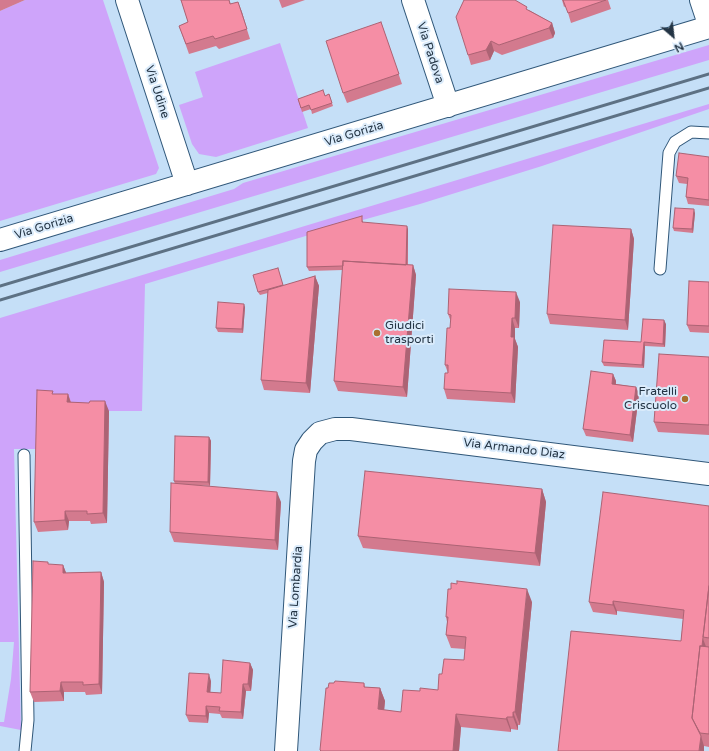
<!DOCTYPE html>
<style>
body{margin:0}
#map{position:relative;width:709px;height:751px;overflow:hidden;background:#c5dff7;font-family:"Varela Round",sans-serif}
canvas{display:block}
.north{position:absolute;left:653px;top:16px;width:40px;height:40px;-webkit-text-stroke:3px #daebfb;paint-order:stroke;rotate:152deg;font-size:11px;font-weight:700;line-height:16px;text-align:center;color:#233444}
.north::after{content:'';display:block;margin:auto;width:14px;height:18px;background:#233444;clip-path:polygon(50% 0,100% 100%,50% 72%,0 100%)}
</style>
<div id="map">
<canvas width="709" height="751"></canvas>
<div class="north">N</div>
</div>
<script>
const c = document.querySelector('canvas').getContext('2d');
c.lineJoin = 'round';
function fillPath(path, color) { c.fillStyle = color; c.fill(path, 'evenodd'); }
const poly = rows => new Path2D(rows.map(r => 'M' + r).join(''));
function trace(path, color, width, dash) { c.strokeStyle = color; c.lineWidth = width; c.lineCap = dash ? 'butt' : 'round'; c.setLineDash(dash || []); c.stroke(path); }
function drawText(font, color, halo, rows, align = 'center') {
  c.font = font + ' "Varela Round",sans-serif'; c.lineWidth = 4; c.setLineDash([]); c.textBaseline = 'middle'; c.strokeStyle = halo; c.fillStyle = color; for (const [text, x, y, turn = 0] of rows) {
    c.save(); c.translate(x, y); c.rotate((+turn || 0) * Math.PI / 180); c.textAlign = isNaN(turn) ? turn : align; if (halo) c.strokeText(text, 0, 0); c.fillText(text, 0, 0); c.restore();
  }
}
fillPath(poly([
 [25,0,103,0,159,168,156,174,0,221,0,11],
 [280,43,308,128,216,157,199,154,192,144,179,105,203,97,195,72],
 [709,45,709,60,0,272,0,260,234,189,243,183],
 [709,104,709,109,542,166,420,204,309,235,145,284,142,411,94,411,40,449,14,449,21,730,0,726,0,722,4,722,11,679,14,642,0,642,0,318]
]), '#cea4fa');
const service = poly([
 [660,269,669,153,675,142,691,132,709,133],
 [24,455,28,720,25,751]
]);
const minor = poly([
 [127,0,187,184],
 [413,0,448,106],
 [701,0,709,24],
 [0,240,709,27],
 [286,751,304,461,306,450,312,441,320,433,335,429,351,429,709,474]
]);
trace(service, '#305779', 13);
trace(minor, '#305779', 24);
trace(service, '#fff', 11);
trace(minor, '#fff', 22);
trace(poly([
 [0,286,709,74],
 [0,300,709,88]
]), '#5d7184', 3);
fillPath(poly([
 [0,0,25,0,0,11],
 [181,0,229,0,231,4,238,2,250,39,219,49,216,46,189,54,179,26,188,22],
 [279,0,305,0,282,8],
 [562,0,608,0,611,9,571,23,566,6,564,7],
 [529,10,552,23,555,33,553,38,502,55,494,51,490,60,471,65,468,55],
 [381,22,402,84,347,103,343,93],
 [329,94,333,106,312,114,311,109,302,112,298,99,325,96],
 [709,157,709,206,688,204,686,197,687,184,679,183,676,176],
 [695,213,693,233,674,231,673,228],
 [363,220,363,223,408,229,408,265,413,265,416,275,407,397,338,391,334,381,343,270,309,271,307,267],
 [631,229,634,239,628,330,550,324,547,314],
 [279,272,283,286,315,276,319,286,310,393,264,390,261,380,268,293,260,295,258,292],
 [709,282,709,333,690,332,687,325],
 [520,302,519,328,515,328,515,339,518,347,515,403,447,399,444,389,448,373,445,365,450,328,451,322,448,314],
 [245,307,243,333,218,332,216,328],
 [666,324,665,347,645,346,644,368,604,366,602,362,641,342],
 [709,357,709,435,658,432,654,422],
 [613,374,616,381,616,384,636,387,639,394,633,442,586,436,583,429],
 [54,394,68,394,71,402,109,411,107,523,91,524,90,521,69,521,68,530,38,532,34,522],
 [209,437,211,441,210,486,198,485,281,502,278,550,174,542,170,532,175,484,174,481],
 [542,489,546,502,540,566,363,548,358,536],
 [709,506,709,747,704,746,558,751,681,641,683,619,617,611,617,615,593,612,589,602],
 [63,565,66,573,101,572,104,582,102,694,86,695,85,692,64,692,64,701,34,702,30,692],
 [532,602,520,725,518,725,518,730,511,729,511,732,461,727,459,751,320,751,364,683,365,687,380,688,385,701,384,710,401,712,420,691,438,690,442,674,464,660,465,649,451,648,446,635,447,622,446,617],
 [250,663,253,670,251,691,246,691,243,719,222,718,220,714,209,713,208,723,189,722,186,715,211,681,210,692,221,693]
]), '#d37a8e');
fillPath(poly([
 [238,2,242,12,250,39,247,29],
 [552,23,555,33,553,38,549,28],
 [491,41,494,51,490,60,486,50],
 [694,209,695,213,693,233,692,229],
 [407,226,408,229,407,274,406,271],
 [631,229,634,239,628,330,625,320],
 [413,265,416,275,407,397,403,387],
 [315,276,319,286,310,393,306,383],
 [516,292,520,302,519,328,515,318],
 [244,304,245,307,243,333,242,329],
 [512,318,515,328,515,339,518,347,515,403,511,393,511,337],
 [664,320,666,324,665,347,663,344],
 [644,342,645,346,644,368,642,365],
 [613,374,616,381,615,391,612,384],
 [636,387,639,394,633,442,630,435],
 [68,394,71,404,67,402],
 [105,401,109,411,107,523,103,513],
 [209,437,211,441,210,486,208,482],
 [542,489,546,502,540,566,535,553],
 [277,492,281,502,278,550,275,540],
 [65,511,69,521,68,530,65,520],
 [63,565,67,575,63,573],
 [101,572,104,582,102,694,99,684],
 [527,589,532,602,520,725,515,712],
 [613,601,617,611,617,615,613,605],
 [703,639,707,649,693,720],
 [250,663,253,670,251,691,248,684],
 [209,674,211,681,210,699,207,692],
 [61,682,64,692,64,701,60,691],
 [243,684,246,691,243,719,241,712],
 [380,688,385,701,383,722,378,709],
 [206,706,209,713,208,723,206,716],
 [513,712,518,725,518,730,513,717],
 [456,714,461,727,459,751,453,751],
 [507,717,511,729,511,732,506,719],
 [701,736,704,746,704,751,699,751]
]), '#ac6374');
const building = poly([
 [181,0,229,0,230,4,238,2,247,29,215,39,213,36,186,44,179,26,188,22,181,0],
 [464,0,515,0,527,7,526,9,552,23,549,28,499,45,491,41,486,50,468,55,456,17,464,0],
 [563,0,606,0,568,13,563,0],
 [381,22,399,74,343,93,326,41,381,22],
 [323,90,325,96,329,94,332,103,311,110,309,105,301,108,298,99,323,90],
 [679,153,709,157,709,200,686,197,688,178,676,176,679,153],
 [675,208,694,209,692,229,673,228,675,208],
 [362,216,362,222,407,226,406,265,343,261,343,266,307,267,307,232,362,216],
 [553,225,631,229,625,320,547,314,553,225],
 [343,261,413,265,403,387,334,381,343,261],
 [278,268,283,285,258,292,253,275,278,268],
 [315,276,306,383,261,380,268,290,315,276],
 [689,281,709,282,709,326,687,325,689,281],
 [449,289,516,292,515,318,512,318,511,337,514,337,511,393,444,389,445,373,448,373,448,365,445,365,447,328,450,328,451,315,448,314,449,289],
 [218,302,244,304,242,329,216,328,218,302],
 [643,319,664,320,663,344,644,342,642,365,602,362,604,340,641,342,643,319],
 [659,354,709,357,709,425,654,422,659,354],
 [591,371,613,374,612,384,636,387,630,435,583,429,591,371],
 [37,390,53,391,52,394,68,394,67,402,89,403,90,401,105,401,103,513,87,514,87,511,65,511,65,520,34,522,37,390],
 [175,436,209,437,208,482,174,481,175,436],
 [365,471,542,489,535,553,358,536,365,471],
 [171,483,277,492,275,540,170,532,171,483],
 [603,492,709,506,709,586,702,646,700,646,692,718,701,736,699,751,558,751,571,631,681,641,684,610,613,601,613,605,589,602,603,492],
 [33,561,48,562,48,564,63,565,63,573,101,572,99,684,83,685,83,682,61,682,60,691,30,692,33,561],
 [457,581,527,589,515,712,513,712,513,717,507,717,506,719,456,714,453,751,321,751,320,750,326,688,328,688,329,683,334,683,335,681,364,683,364,687,380,688,378,709,401,712,403,690,420,691,420,688,438,690,439,674,442,674,444,659,464,660,466,637,446,635,448,617,446,617,448,589,451,589,451,583,457,584,457,581],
 [709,586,709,638,703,637,709,586],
 [700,646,709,647,709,734,700,733,692,718,700,646],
 [223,660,250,663,248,684,243,684,241,712,219,711,220,707,206,706,206,716,186,715,189,673,209,674,207,692,221,693,223,660]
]);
fillPath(building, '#f58ea5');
trace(building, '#ac6374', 1);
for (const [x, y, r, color] of [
 [377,333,4,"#aa702f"],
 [685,399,4,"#aa702f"]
]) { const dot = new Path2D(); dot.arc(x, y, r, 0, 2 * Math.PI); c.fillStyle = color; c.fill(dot); trace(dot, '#daebfb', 1.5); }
drawText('12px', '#233444', '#daebfb', [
 ["Via Padova",430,53,72],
 ["Via Udine",157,92,72],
 ["Via Gorizia",354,134,-17],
 ["Via Gorizia",44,227,-17],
 ["Via Armando Diaz",514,449,7],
 ["Via Lombardia",296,587,-86]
]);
drawText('12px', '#233444', '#daebfb', [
 ["Giudici",385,326],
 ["trasporti",385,340],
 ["Fratelli",677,392,"right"],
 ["Criscuolo",677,406,"right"]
], 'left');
</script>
